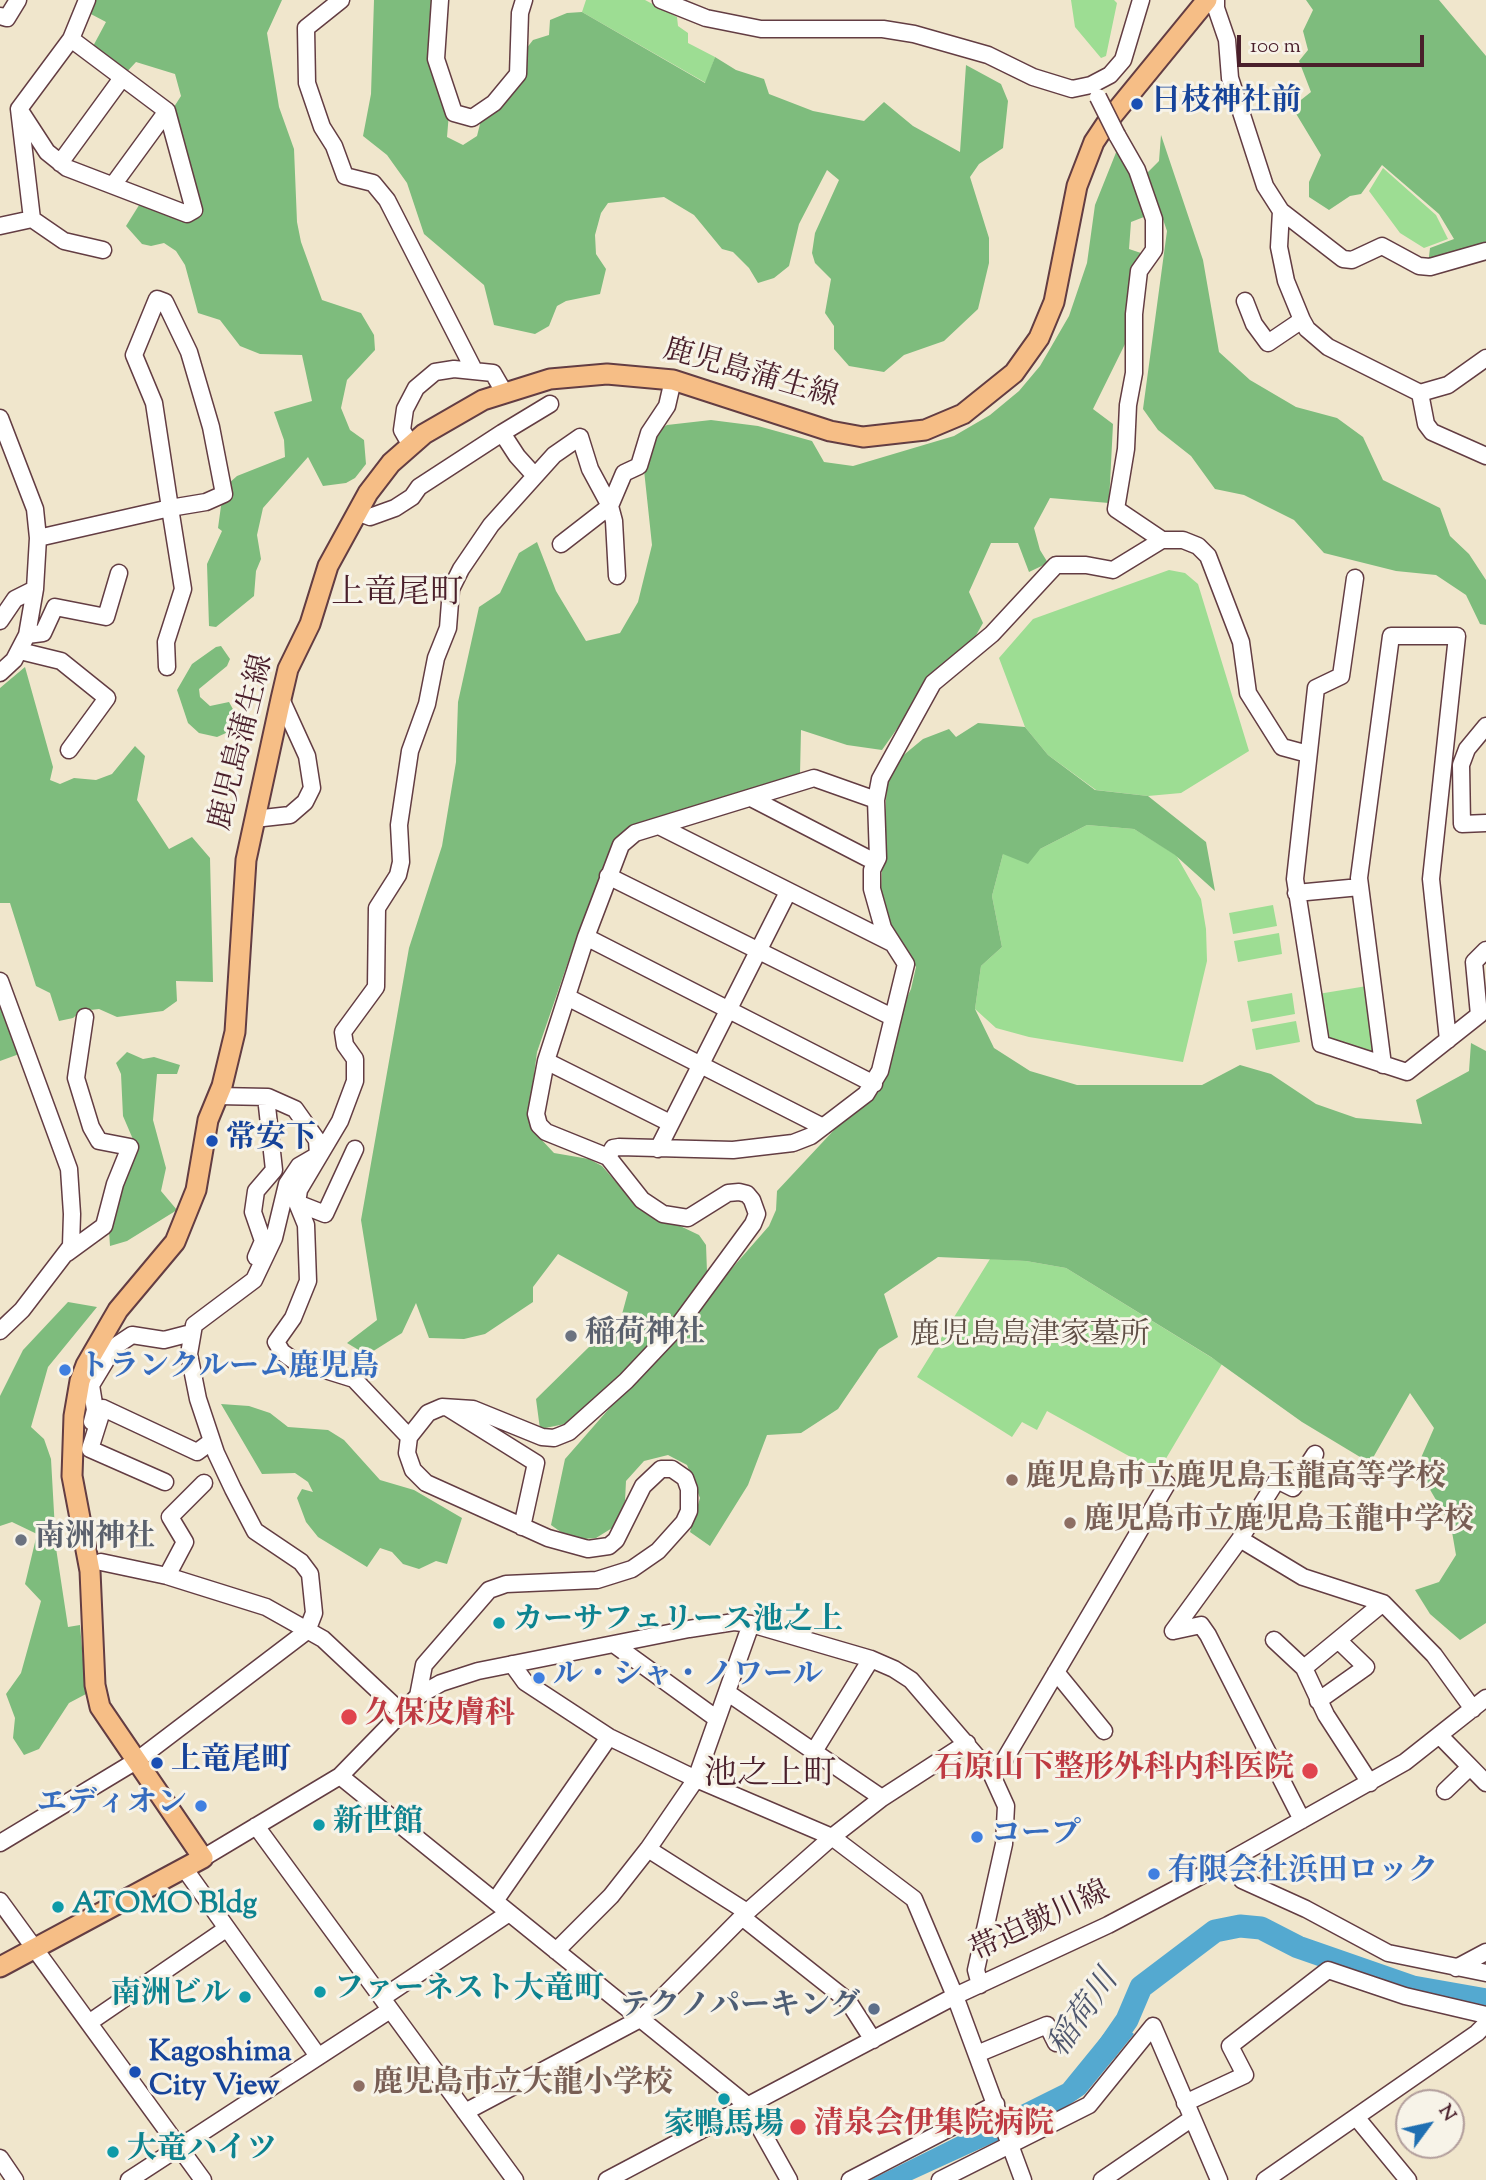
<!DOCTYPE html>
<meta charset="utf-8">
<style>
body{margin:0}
#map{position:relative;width:1486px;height:2180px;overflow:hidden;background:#f0e6cc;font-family:"Sorts Mill Goudy",serif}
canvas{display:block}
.north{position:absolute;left:1395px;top:2089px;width:70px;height:70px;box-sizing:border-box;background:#f7f3e8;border:2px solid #b29e9c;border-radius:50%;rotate:57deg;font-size:19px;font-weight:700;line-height:28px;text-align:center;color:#4a1f2b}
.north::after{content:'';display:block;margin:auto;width:24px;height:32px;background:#1f6fb2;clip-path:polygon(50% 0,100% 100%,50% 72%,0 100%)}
.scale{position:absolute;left:1237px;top:35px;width:187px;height:32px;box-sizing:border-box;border:4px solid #4a1f2b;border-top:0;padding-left:9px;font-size:21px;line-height:24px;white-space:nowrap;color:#4a1f2b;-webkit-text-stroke:5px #f7f3e8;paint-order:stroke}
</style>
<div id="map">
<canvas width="1486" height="2180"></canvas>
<div class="north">N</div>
<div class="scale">100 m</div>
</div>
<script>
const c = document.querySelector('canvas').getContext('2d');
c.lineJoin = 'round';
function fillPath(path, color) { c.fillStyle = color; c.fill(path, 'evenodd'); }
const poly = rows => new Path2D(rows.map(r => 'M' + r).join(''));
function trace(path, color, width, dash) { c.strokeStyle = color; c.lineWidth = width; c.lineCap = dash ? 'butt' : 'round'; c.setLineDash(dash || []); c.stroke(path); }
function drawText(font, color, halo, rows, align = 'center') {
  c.font = font + ' "Sorts Mill Goudy","Noto Serif JP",serif'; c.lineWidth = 6; c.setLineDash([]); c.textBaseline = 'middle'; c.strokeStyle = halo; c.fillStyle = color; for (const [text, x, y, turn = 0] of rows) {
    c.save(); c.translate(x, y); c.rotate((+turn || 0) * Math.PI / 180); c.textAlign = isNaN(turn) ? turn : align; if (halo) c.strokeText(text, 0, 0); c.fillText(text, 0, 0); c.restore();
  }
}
fillPath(poly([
 [586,0,645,0,677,17,678,26,688,33,688,43,715,57,706,83,582,12],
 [1071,0,1114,0,1117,3,1106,56,1101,58,1075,27],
 [1383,168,1436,215,1448,239,1424,248,1400,233,1369,191],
 [1169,570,1185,573,1198,584,1249,751,1181,793,1148,796,1096,790,1048,755,1025,727,999,658,1033,619],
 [1087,825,1134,829,1176,855,1201,899,1206,929,1207,961,1183,1062,1029,1037,996,1028,975,1009,981,966,1002,947,992,896,1003,854,1040,849],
 [1273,905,1277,926,1233,934,1229,913],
 [1279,933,1282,954,1238,962,1234,941],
 [1367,986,1376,1048,1366,1054,1333,1043,1324,1030,1318,994],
 [1292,993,1295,1014,1251,1022,1247,1001],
 [1296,1021,1300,1042,1256,1050,1252,1029],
 [990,1259,1026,1261,1066,1268,1222,1364,1158,1472,1047,1411,1037,1430,1022,1422,1012,1437,917,1377]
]), '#9ddd93');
fillPath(poly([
 [92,0,282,0,267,33,279,107,294,149,297,222,301,242,322,300,361,313,374,335,375,350,347,380,341,408,350,430,364,440,366,464,355,478,346,483,323,486,308,457,263,508,257,535,261,559,256,571,254,596,216,627,209,626,207,564,222,531,218,528,221,506,229,496,228,484,237,476,285,457,284,440,274,412,312,401,302,355,260,354,240,346,220,320,198,313,185,265,176,251,164,243,151,246,142,244,126,226,141,202,193,219,172,110,181,96,175,74,136,62,124,75,91,50,106,22,87,12],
 [374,0,435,0,449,113,447,137,463,145,477,136,481,120,526,49,533,40,549,35,550,20,567,13,582,12,705,83,715,57,736,70,764,79,769,94,813,111,864,121,884,102,913,126,960,152,966,65,1001,84,1008,101,1003,148,979,164,970,177,989,238,989,263,978,309,944,341,904,355,884,372,849,366,834,349,834,326,825,313,831,279,815,263,812,253,815,233,839,180,827,170,799,224,789,266,774,278,758,283,749,268,733,252,722,249,694,215,664,197,608,203,601,213,595,235,596,254,606,269,600,294,566,301,557,306,549,326,535,334,494,325,484,285,424,234,407,183,387,155,363,136,371,94],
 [1306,0,1439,0,1486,56,1486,246,1428,265,1430,248,1454,239,1439,214,1382,165,1361,194,1350,196,1329,210,1309,197,1309,182,1321,155,1292,107,1311,92,1299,61,1308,50,1303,31,1313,10],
 [1161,135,1203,260,1219,352,1250,380,1296,407,1337,418,1363,437,1383,480,1440,508,1450,536,1469,554,1486,580,1486,625,1480,624,1466,595,1436,575,1396,571,1324,553,1294,520,1244,495,1215,489,1191,456,1158,430,1143,409,1167,231,1147,173,1159,161],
 [1117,150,1133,175,1149,215,1131,222,1129,249,1147,255,1136,270,1125,344,1093,409,1113,424,1109,503,1050,498,1034,528,1040,550,1048,563,1029,572,1018,543,991,543,969,592,983,623,971,644,935,675,882,750,847,745,801,730,800,774,721,803,631,829,610,850,577,936,537,1052,529,1113,538,1136,554,1153,589,1159,602,1166,636,1205,699,1235,706,1245,707,1272,672,1323,575,1422,540,1429,536,1399,589,1347,618,1329,628,1292,558,1254,533,1287,533,1302,485,1334,464,1339,429,1338,416,1303,402,1333,367,1355,347,1343,377,1320,361,1220,409,948,442,846,456,762,458,702,479,607,500,593,519,553,537,542,556,591,586,641,620,633,638,602,652,545,644,470,652,434,667,425,711,420,758,426,812,441,824,462,853,466,954,436,990,415,1019,391,1040,366,1069,316,1087,263,1095,205],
 [221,646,230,659,227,666,199,689,200,697,210,706,229,702,240,722,235,729,217,737,199,733,188,723,177,690,192,664,216,647],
 [25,667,53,767,50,780,60,784,74,778,96,780,112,774,135,746,145,756,137,800,169,849,192,837,210,858,213,982,176,981,177,1001,163,1011,117,1017,99,1009,81,1011,73,1018,59,1021,50,993,36,986,10,903,0,903,0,688],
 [978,723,1025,727,1048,755,1095,790,1148,796,1206,842,1215,891,1175,855,1134,829,1087,825,1040,849,1028,864,1003,854,992,896,1002,947,981,966,975,1009,994,1048,1030,1071,1077,1085,1202,1085,1240,1065,1271,1074,1316,1104,1356,1118,1422,1124,1416,1100,1469,1071,1471,1043,1486,1051,1486,1623,1460,1640,1430,1614,1415,1590,1439,1582,1456,1555,1451,1526,1417,1467,1434,1428,1410,1393,1370,1463,1302,1422,1211,1357,1066,1268,1026,1261,938,1257,884,1294,898,1337,879,1349,838,1409,801,1433,767,1435,748,1485,710,1546,690,1532,700,1498,687,1465,668,1455,644,1461,626,1481,625,1501,617,1525,596,1538,572,1540,551,1525,565,1459,769,1226,776,1210,777,1191,834,1130,877,1092,887,1075,900,1012,911,989,916,967,904,947,888,929,880,907,887,782,900,758,923,739,949,729,956,737],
 [0,987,22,1053,0,1061],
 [127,1052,143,1059,154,1057,180,1065,177,1074,157,1074,153,1120,166,1168,161,1191,177,1210,127,1241,110,1246,109,1231,121,1186,138,1151,123,1116,121,1074,116,1063],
 [68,1302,97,1307,48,1367,31,1427,44,1439,51,1459,56,1548,68,1627,80,1625,86,1694,69,1703,39,1749,24,1755,13,1738,15,1718,6,1694,21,1673,41,1601,25,1584,37,1534,12,1522,0,1526,0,1396,23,1350],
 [221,1404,249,1406,270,1413,288,1427,328,1430,344,1440,380,1480,414,1490,462,1518,447,1564,436,1561,419,1569,403,1564,392,1552,380,1548,367,1567,318,1537,306,1522,297,1498,302,1489,313,1492,308,1482,295,1473,262,1474]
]), '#7ebc7d');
fillPath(poly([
 [1116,2019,1134,2034,1085,2094,1056,2114,912,2180,870,2180,1063,2084]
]), '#54a9d0');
trace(poly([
 [1107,2049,1127,2020,1141,1987,1215,1931,1240,1926,1261,1928,1298,1947,1413,1987,1486,2000]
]), '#54a9d0', 23);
const minor = poly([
 [341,0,306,28,307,83,322,127,334,146,345,176,373,183,387,200,474,370],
 [440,0,436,59,454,113,472,118,494,103,518,74,520,13,524,0],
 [661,0,706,18,761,29,883,29,914,34,988,55,1033,77,1072,89,1091,85,1110,75,1123,60,1141,0],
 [1216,0,1216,8,1227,40,1230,78,1265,186,1281,211,1279,247,1286,281,1302,320,1307,329,1328,347,1420,393],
 [0,16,7,18,18,0],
 [19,109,47,152,67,168,187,214,194,210,167,111,71,39],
 [1117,135,1137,170,1154,219,1154,250,1139,271,1134,314,1134,373,1128,405,1126,449,1116,509,1162,540],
 [60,163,122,78],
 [113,185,167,111],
 [1281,211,1343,259,1352,260,1382,246,1419,266,1430,267,1486,251],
 [32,219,19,109,71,39,87,0],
 [0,226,32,219,64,241,103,250],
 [1245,301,1254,324,1268,343,1302,320],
 [1420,393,1426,424,1432,432,1486,456],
 [1420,393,1448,385,1486,358],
 [0,418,35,509,38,538,35,589,27,635,14,660,0,673],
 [502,433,550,404],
 [410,444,402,430,405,409,416,388,435,372,454,369,493,373,504,392],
 [357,512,370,517,395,508,412,497,419,487,502,433,517,456,535,476],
 [38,538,170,508,206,502,224,494,211,427,189,352,165,302,157,299,134,355,154,403,170,508,183,589,166,642,167,667],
 [561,544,610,506,624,473,639,466,649,433,667,406,673,380],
 [1355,578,1341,676,1316,688,1295,879,1321,1044,1407,1072,1479,1015,1474,962,1486,950],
 [0,621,15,599,35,589],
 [27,635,43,633,55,607,106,617,119,573],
 [20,651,61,661,107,698,69,750],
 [1486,726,1467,749,1461,765,1462,824,1486,823],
 [751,798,875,862],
 [254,819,290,815,305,802,312,788,307,756,281,699],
 [661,827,892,943],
 [608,876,892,1017],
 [1296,893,1360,887],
 [586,937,874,1084],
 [0,981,69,1169,72,1214,71,1246,22,1310,0,1331],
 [567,997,823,1127],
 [546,1061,670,1123],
 [1383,1065,1359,878,1391,636,1457,636,1431,879,1448,1040],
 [658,1149,788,892],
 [608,1157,613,1148,619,1147,733,1150,793,1143,811,1136,866,1094,880,1071,906,964,883,928,872,889,872,870,878,858,876,800,880,779,933,683,992,634,1056,565,1086,565,1113,570,1162,540,1183,540,1198,546,1208,556,1241,642,1248,693,1282,747,1308,754],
 [297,1203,325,1214,355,1149],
 [67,1253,104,1226,115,1184,130,1147,99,1141,91,1127,76,1078,85,1017],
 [256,1257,263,1241,253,1212,256,1191,274,1170,266,1097],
 [448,1408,536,1463,522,1527],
 [92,1422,95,1410,91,1385,114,1347,132,1335,164,1340,191,1333],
 [409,1437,354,1379,293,1360,282,1352,276,1342,293,1318,308,1281,306,1225,297,1203,299,1190,340,1121,355,1081,355,1059,345,1045,343,1032,376,987,377,908,398,875,401,862,399,825,410,751,427,704,436,658,448,628,451,589,461,569,491,525,554,455,580,437,590,469,610,506,614,521,617,576],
 [165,1482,90,1449,103,1408,197,1452,212,1441],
 [1240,1539,1277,1480,1293,1488,1315,1454],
 [101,1562,167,1576,266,1607,323,1639,401,1712],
 [167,1576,185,1542,170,1517,204,1483],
 [1173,1631,1240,1539,1303,1577,1383,1603,1434,1655,1473,1709],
 [1173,1631,1201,1625,1208,1635,1302,1820],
 [1274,1640,1304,1668],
 [615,1645,717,1719],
 [512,1664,525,1682,609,1737,696,1779,832,1837,914,1899,955,1996,1023,2180],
 [1056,1672,1104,1731],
 [728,1693,882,1798],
 [418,1696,424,1665,489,1590,506,1584,597,1580,632,1569,658,1551,684,1522,689,1511,689,1489,685,1478,672,1469,661,1469,643,1486,616,1540,609,1546,588,1549,548,1538,426,1483,413,1470,407,1453,409,1437,428,1413,442,1407,473,1409,542,1437,554,1438,569,1432,626,1381,678,1326,753,1224,757,1214,752,1200,747,1194,739,1192,728,1193,688,1218,663,1214,642,1200,608,1157,546,1132,539,1125,536,1114,546,1061,586,937,621,845,635,833,814,778,876,800],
 [1318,1701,1366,1667,1338,1640],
 [1440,1736,1486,1783],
 [813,1753,871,1659],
 [991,1773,1002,1764,1167,1484],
 [340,1776,747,2105,789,2180],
 [1370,1783,1326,1715,1304,1668,1383,1603],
 [1445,1791,1470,1767],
 [256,1826,515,2180],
 [0,1843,136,1761,307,1631,314,1613,310,1574,301,1562,255,1531,233,1489,216,1453,198,1399,189,1354,194,1325,254,1280,274,1238,287,1184,299,1166,318,1155,317,1140,295,1109,268,1097,218,1096],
 [648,1849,747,1912],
 [203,1858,340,1776,418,1696,441,1683,478,1671,689,1629,734,1622,751,1624,871,1659,894,1669,911,1680,991,1773,1006,1806,1004,1844,976,1970,980,1985],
 [1227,1862,1242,1880,1306,1909,1388,1953,1486,1973],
 [184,1868,318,2056],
 [0,1901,203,2180],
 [495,1901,609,1737],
 [742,1917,848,2001,873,2040],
 [556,1951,611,1896,648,1849,696,1779,751,1624],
 [1456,1968,1486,1952],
 [382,1998,509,1913],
 [90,2022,226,1929],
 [977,2054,1047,2025,1056,2043],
 [1185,2103,1245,2075,1230,2046,1328,1970,1405,1996,1486,2015],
 [465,2112,642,2018,747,1912,832,1837,882,1798,967,1743],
 [1356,2117,1408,2180],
 [0,2158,15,2180],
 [129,2180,390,2010],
 [607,2180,955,1996,1108,1925,1227,1862,1405,1762,1486,1698],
 [850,2180,996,2104],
 [940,2180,1089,2105,1153,2026,1219,2180],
 [1102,2180,1191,2119],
 [1265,2180,1477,2033,1486,2024]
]);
const major = poly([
 [0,1967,203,1858,100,1707,95,1685,90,1571,72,1476,74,1416,80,1381,86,1365,118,1310,175,1242,196,1190,208,1120,222,1086,235,1032,246,860,281,699,288,669,310,624,328,566,368,493,391,463,424,434,483,400,550,379,607,374,673,380,830,431,863,437,925,430,963,414,1014,373,1039,338,1054,302,1077,186,1094,142,1108,121,1207,0]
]);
trace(minor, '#633d43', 19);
trace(major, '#633d43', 23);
trace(minor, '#fff', 16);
trace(major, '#f6be86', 19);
const minorBridge = poly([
 [1098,97,1117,135]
]);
trace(minorBridge, '#633d43', 19, []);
trace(minorBridge, '#fff', 16);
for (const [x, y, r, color] of [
 [1137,104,7,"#1a4fb4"],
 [212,1141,7,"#1a4fb4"],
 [571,1336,7,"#6b7280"],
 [65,1370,7,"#3f7fe0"],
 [1012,1480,7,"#8d6e63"],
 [1070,1523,7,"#8d6e63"],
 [21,1540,7,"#6b7280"],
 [499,1623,7,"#0f9aa8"],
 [539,1678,7,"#3f7fe0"],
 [349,1717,9,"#e0444e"],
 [157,1763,7,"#1a4fb4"],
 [1310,1771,9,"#e0444e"],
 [201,1806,7,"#3f7fe0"],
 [319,1825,7,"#0f9aa8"],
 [977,1837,7,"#3f7fe0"],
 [1154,1874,7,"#3f7fe0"],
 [58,1907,7,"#0f9aa8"],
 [320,1992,7,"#0f9aa8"],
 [245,1997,7,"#0f9aa8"],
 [874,2009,7,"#5c6f8a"],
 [135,2072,7,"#1a4fb4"],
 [359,2086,7,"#8d6e63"],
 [724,2099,7,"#0f9aa8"],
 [798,2127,9,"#e0444e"],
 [113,2152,7,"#0f9aa8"]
]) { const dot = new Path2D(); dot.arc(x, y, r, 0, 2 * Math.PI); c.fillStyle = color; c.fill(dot); trace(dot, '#f7f3e8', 2.5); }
drawText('bold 30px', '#164399', '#f7f3e8', [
 ["日枝神社前",1151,104],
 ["常安下",226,1141],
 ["上竜尾町",171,1763],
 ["Kagoshima",149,2055],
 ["City View",149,2089]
], 'left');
drawText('30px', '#4a1f2b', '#f7f3e8', [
 ["鹿児島蒲生線",750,376,16],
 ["鹿児島蒲生線",244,743,-76],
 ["帯迫皷川線",1041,1924,-25]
]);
drawText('bold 30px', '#5b616d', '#f7f3e8', [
 ["稲荷神社",585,1336],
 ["南洲神社",35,1540]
], 'left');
drawText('30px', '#5f4e45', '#f7f3e8', [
 ["鹿児島島津家墓所",1030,1338]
]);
drawText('bold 30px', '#366cbe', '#f7f3e8', [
 ["トランクルーム鹿児島",79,1370],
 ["ル・シャ・ノワール",553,1678],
 ["エディオン",187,1806,"right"],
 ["コープ",991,1837],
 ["有限会社浜田ロック",1168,1874]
], 'left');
drawText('bold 30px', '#785e54', '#f7f3e8', [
 ["鹿児島市立鹿児島玉龍高等学校",1026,1480],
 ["鹿児島市立鹿児島玉龍中学校",1084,1523],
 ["鹿児島市立大龍小学校",373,2086]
], 'left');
drawText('bold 30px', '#0d838f', '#f7f3e8', [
 ["カーサフェリース池之上",513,1623],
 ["新世館",333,1825],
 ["ATOMO Bldg",72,1907],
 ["ファーネスト大竜町",334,1992],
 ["南洲ビル",231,1997,"right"],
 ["家鴨馬場",724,2128,"center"],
 ["大竜ハイツ",127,2152]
], 'left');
drawText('bold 30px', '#be3a42', '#f7f3e8', [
 ["久保皮膚科",365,1717],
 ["石原山下整形外科内科医院",1294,1771,"right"],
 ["清泉会伊集院病院",814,2127]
], 'left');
drawText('bold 30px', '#4e5e75', '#f7f3e8', [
 ["テクノパーキング",860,2009]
], 'right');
drawText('italic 32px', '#4e566d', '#f7f3e8', [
 ["稲荷川",1086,2015,-55]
]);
drawText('33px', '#4a1f2b', '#f7f3e8', [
 ["上竜尾町",397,596],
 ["池之上町",770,1777]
]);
</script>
